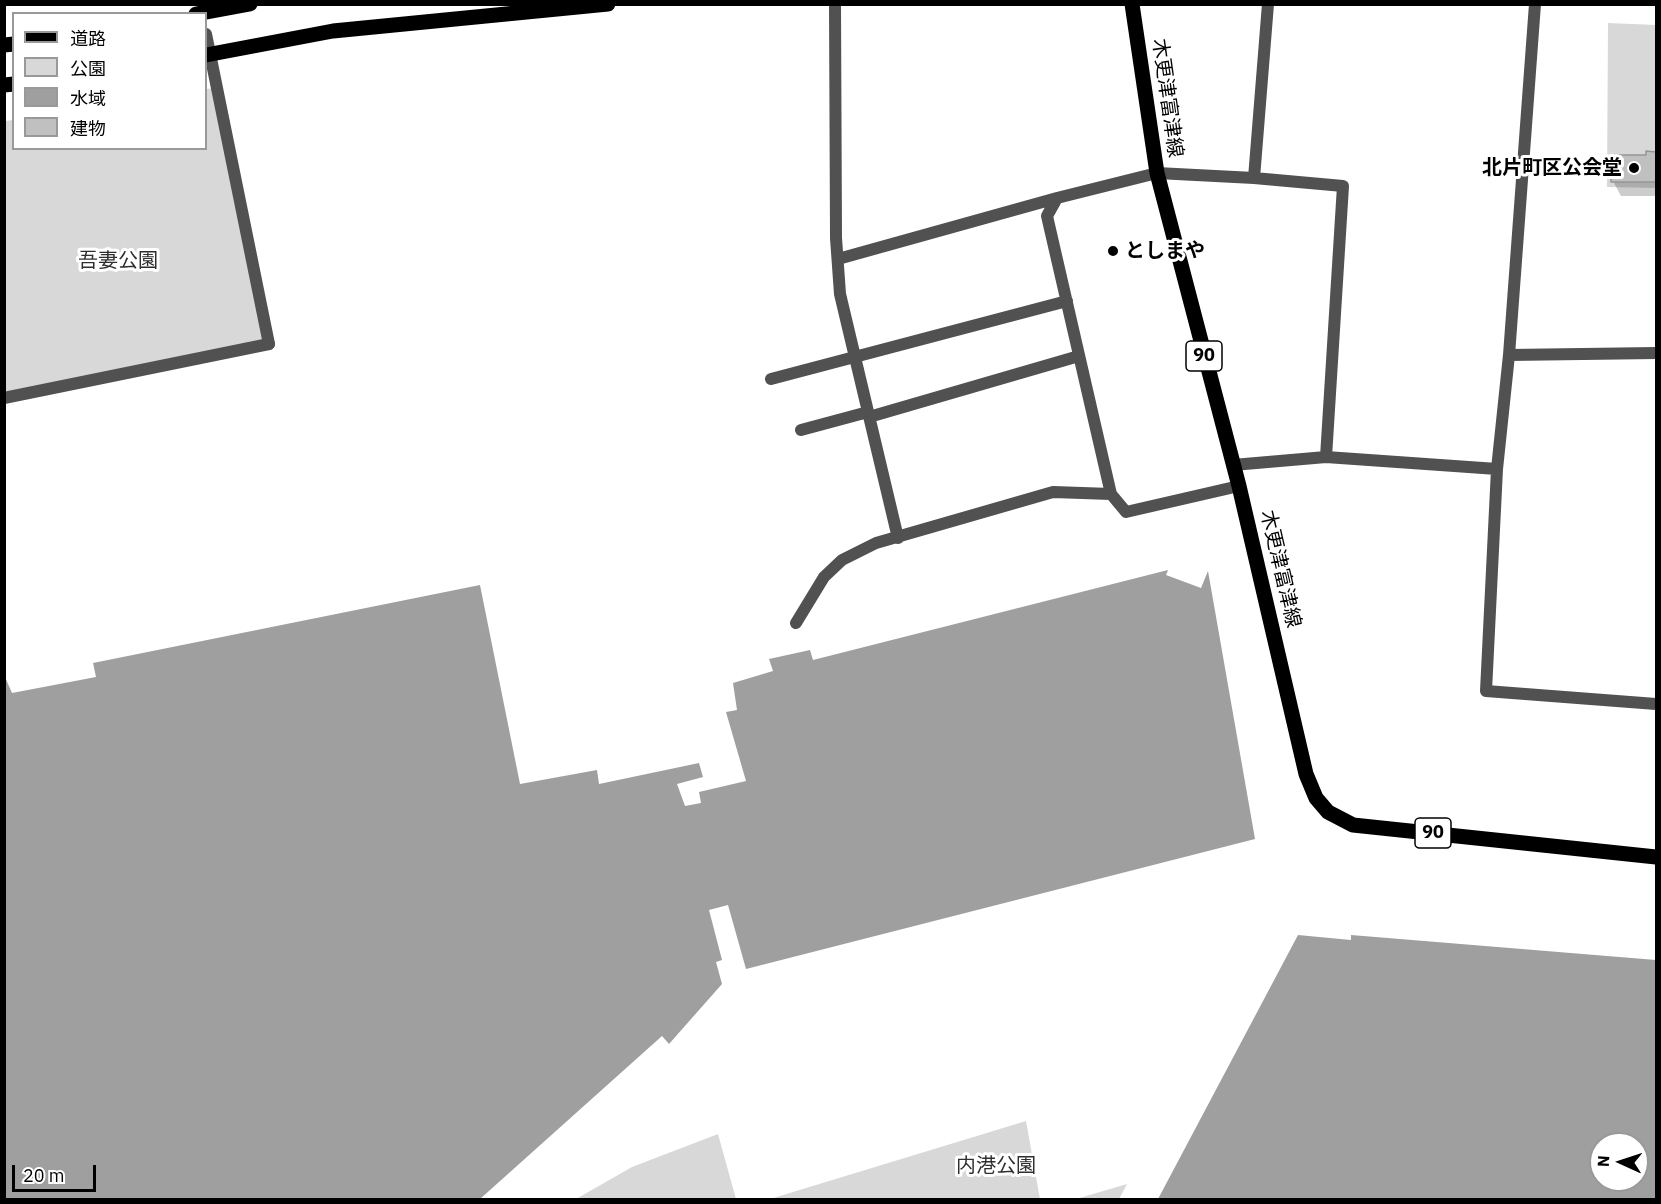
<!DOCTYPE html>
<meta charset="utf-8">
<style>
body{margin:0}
#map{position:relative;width:1661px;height:1204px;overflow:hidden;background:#fff;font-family:"IBM Plex Sans","Noto Sans JP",sans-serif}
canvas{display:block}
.frame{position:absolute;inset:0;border:6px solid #000;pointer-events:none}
.legend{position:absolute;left:12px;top:12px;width:195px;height:138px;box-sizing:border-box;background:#fff;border:2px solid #999;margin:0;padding:8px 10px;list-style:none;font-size:18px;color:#000}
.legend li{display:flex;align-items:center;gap:12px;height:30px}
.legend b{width:30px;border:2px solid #999}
.north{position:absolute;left:1589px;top:1132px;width:60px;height:60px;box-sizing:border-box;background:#fff;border:2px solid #999;border-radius:50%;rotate:273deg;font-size:16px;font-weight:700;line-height:24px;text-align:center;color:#000}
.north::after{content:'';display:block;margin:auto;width:21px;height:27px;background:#000;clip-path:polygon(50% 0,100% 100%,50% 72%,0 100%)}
.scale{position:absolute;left:12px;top:1165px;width:84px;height:27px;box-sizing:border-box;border:3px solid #000;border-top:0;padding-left:8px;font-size:18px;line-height:21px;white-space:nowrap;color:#000;-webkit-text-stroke:4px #fff;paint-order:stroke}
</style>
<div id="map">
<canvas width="1661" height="1204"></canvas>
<div class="frame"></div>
<ul class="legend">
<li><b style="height:8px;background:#000"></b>道路</li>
<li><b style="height:16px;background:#d8d8d8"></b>公園</li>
<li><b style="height:16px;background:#9f9f9f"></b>水域</li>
<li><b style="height:16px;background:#c0c0c0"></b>建物</li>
</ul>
<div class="north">N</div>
<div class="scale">20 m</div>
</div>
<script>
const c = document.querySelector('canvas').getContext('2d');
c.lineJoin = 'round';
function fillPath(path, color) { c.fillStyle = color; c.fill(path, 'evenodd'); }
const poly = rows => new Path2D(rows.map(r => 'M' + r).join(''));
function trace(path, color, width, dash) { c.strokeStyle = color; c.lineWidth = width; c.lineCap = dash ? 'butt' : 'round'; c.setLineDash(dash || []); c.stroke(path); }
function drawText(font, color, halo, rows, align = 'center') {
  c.font = font + ' "IBM Plex Sans","Noto Sans JP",sans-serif'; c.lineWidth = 6; c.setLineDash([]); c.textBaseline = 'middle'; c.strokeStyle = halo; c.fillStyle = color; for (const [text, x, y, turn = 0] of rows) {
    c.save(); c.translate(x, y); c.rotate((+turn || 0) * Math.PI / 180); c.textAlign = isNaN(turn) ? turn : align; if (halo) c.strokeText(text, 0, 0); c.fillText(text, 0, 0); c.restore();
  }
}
fillPath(poly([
 [1608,23,1656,25,1656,188,1607,187],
 [216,88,269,344,5,399,5,121,13,120,14,148,206,148,206,89],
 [1026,1121,1040,1199,770,1199],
 [718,1134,736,1199,576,1199,632,1167],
 [1127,1184,1119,1199,1076,1199]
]), '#d8d8d8');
fillPath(poly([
 [1168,570,1166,575,1201,588,1208,571,1255,839,746,969,728,905,709,910,722,960,716,962,722,984,669,1044,662,1036,480,1199,5,1199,5,677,12,693,96,677,93,663,480,585,520,784,597,770,599,784,699,763,703,777,677,784,685,806,701,803,699,792,746,781,726,712,737,710,733,683,773,671,769,659,810,650,813,660],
 [1298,935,1351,940,1351,935,1656,960,1656,1199,1158,1199],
 [1601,1144,1637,1144,1637,1180,1601,1180]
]), '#9f9f9f');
fillPath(poly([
 [1648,153,1656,153,1656,196,1621,196,1613,181,1647,157]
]), '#0003');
const building = poly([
 [1646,151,1656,152,1656,182,1611,182,1611,155,1646,155,1646,151]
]);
fillPath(building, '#c0c0c0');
trace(building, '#959595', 1.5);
trace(poly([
 [4,398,269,344]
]), '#515151', 12);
trace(poly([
 [835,4,836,238,840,294,898,538],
 [1535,4,1509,355,1497,469,1486,691,1656,704],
 [206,34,269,344],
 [1254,178,1268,4],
 [838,259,1057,198],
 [1509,355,1656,353],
 [771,379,1067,301],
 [869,417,1079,356],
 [801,430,868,412],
 [1233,465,1326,457,1497,469],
 [1111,494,1047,216,1057,198,1157,173,1254,178,1343,186,1326,457],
 [796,623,824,577,842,560,876,543,1053,492,1111,494,1126,512,1239,486]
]), '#515151', 12);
trace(poly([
 [1132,4,1157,173,1239,486,1306,774,1316,798,1328,812,1353,825,1656,857],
 [196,14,250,4],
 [4,45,14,44],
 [206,55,333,31,608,4],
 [4,85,14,84]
]), '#000', 15);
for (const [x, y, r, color] of [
 [1634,168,6,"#000"],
 [1113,251,6,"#000"]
]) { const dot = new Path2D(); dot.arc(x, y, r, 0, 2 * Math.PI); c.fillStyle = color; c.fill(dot); trace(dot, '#fff', 2); }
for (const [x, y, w] of [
 [1204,356,36],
 [1433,833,36]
]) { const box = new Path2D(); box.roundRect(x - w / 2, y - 15, w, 30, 4.5); c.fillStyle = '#fff'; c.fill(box); trace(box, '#000', 1.5); }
drawText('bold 18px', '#000', null, [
 ["90",1204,356],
 ["90",1433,833]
]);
drawText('20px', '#000', '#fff', [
 ["木更津富津線",1167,98,82],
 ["木更津富津線",1280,569,77]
]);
drawText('bold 20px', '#000', '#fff', [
 ["北片町区公会堂",1622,168],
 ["としまや",1125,251,"left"]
], 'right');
drawText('20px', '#2f2f2f', '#fff', [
 ["吾妻公園",118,261],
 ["内港公園",996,1166]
]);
</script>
